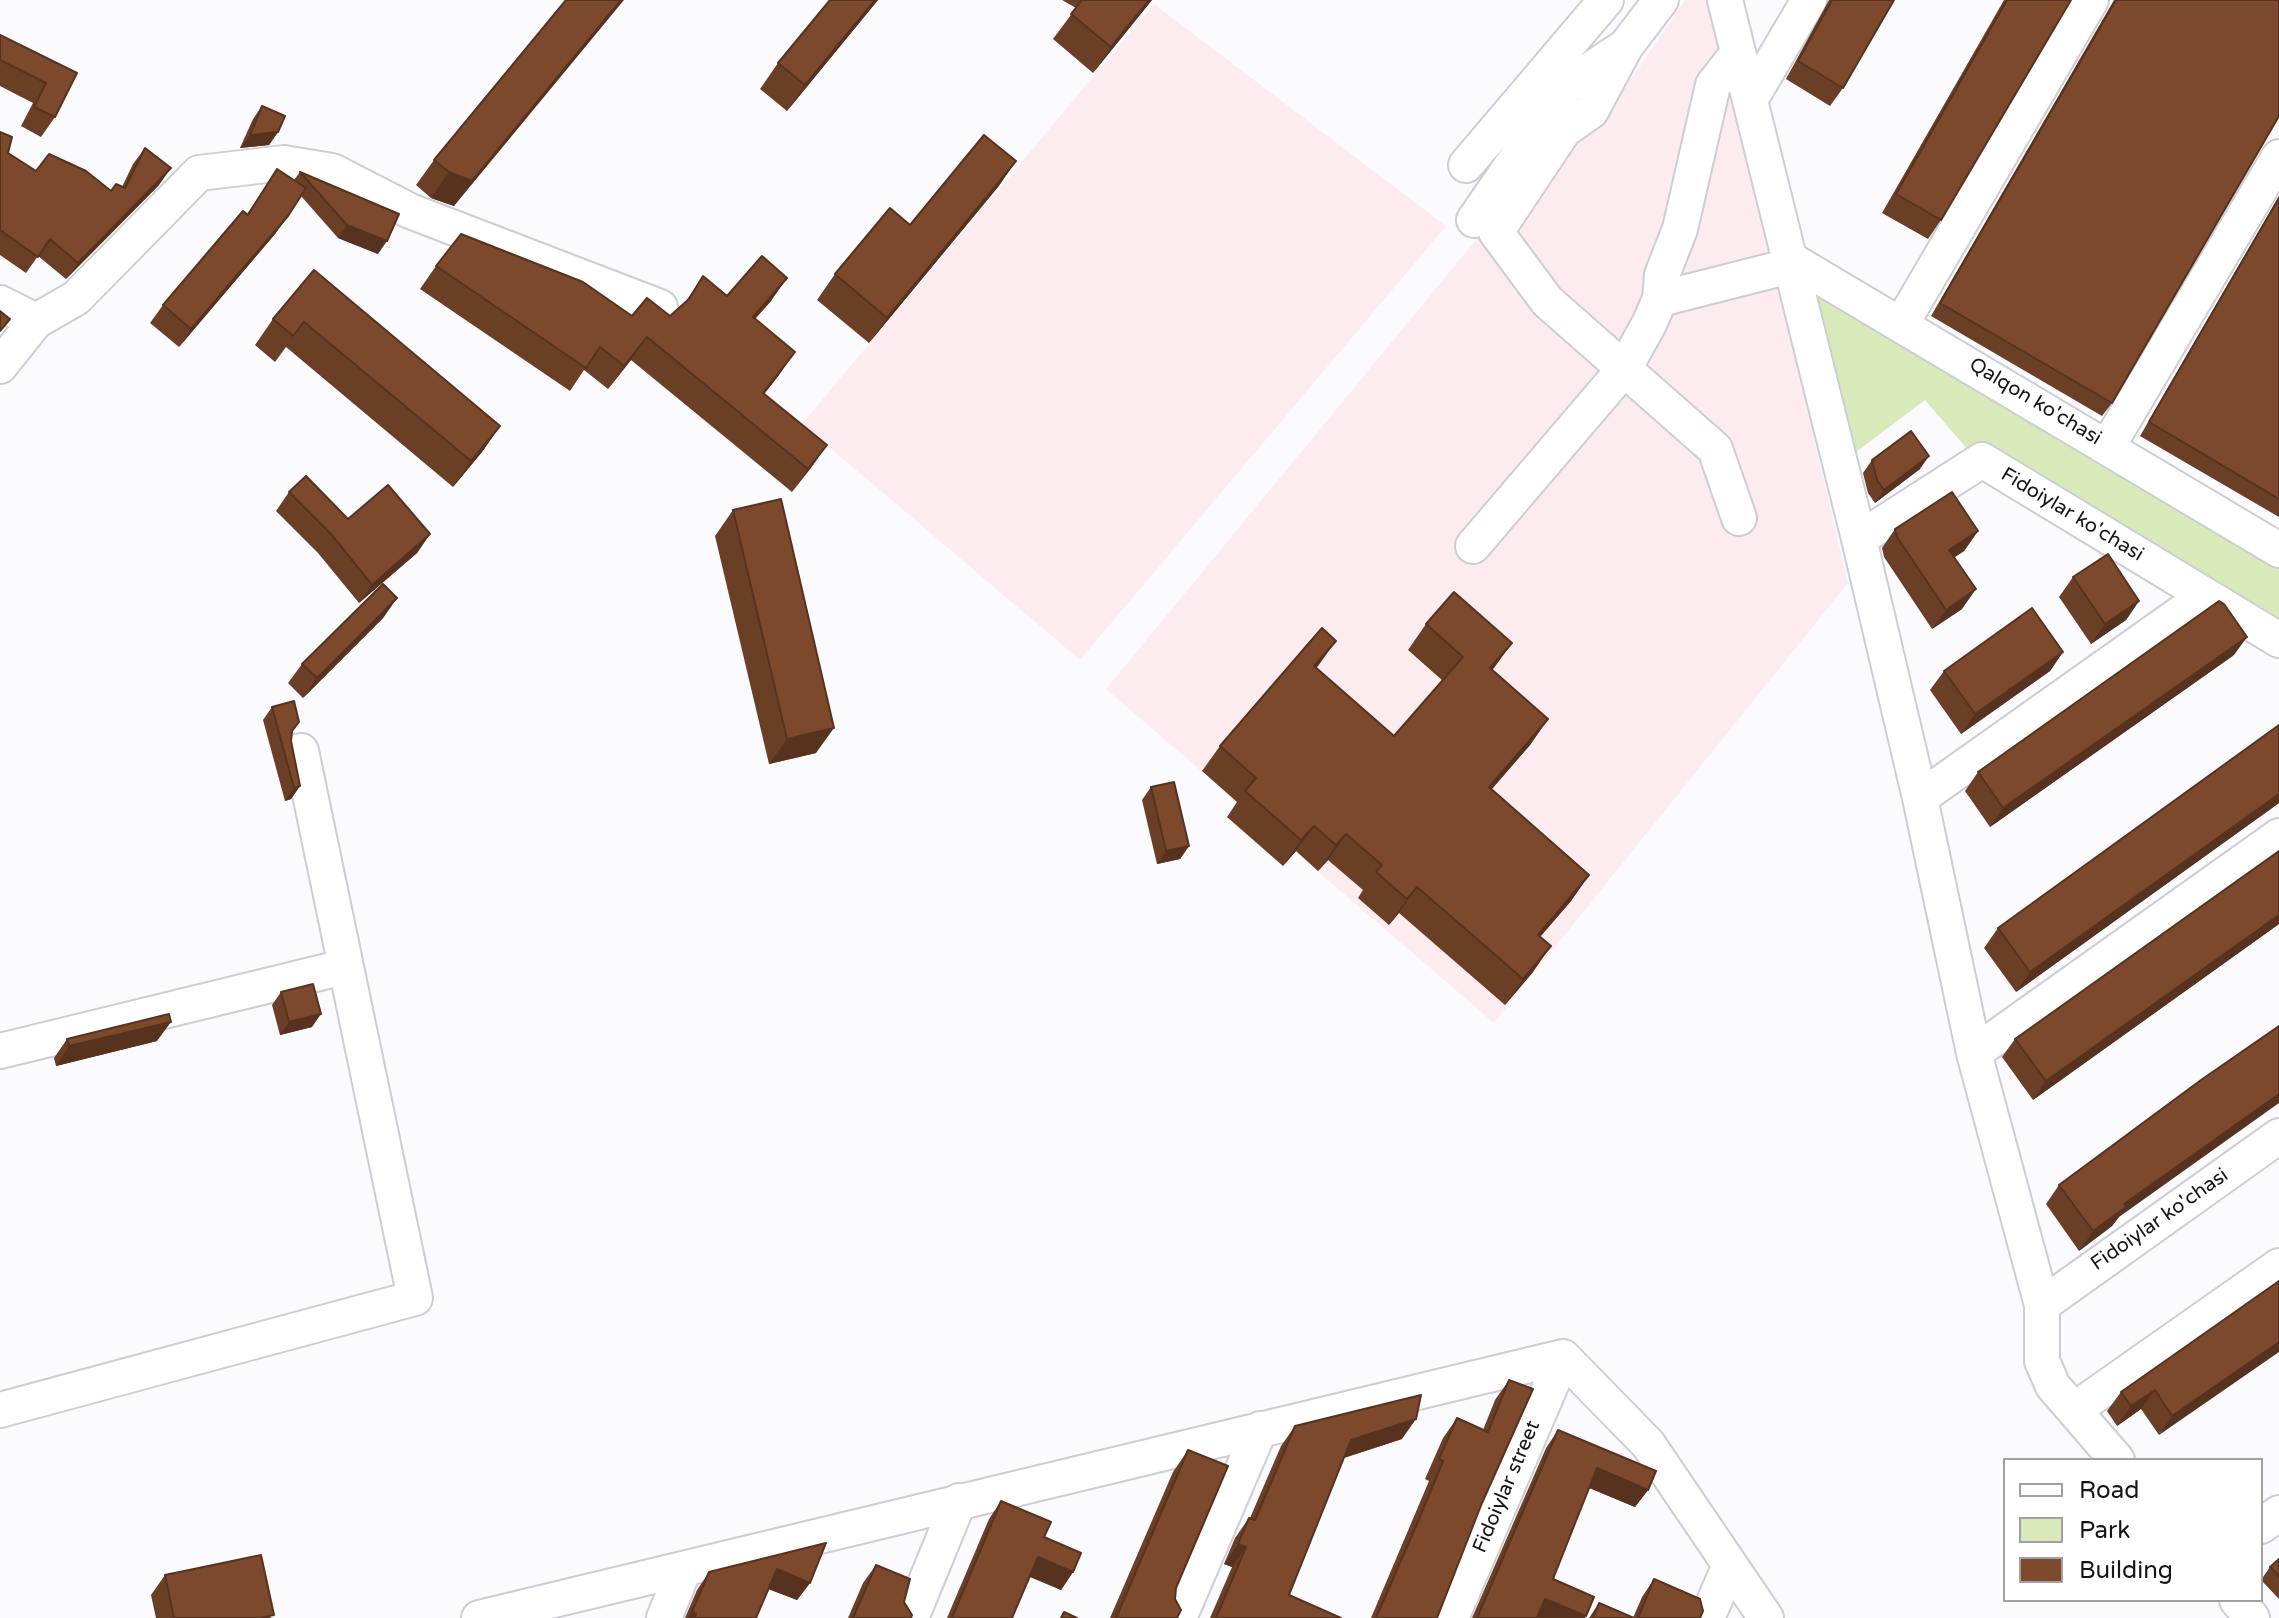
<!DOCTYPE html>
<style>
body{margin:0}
#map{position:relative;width:2279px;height:1618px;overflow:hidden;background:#fafaff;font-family:"Varela Round",sans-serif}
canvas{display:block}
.legend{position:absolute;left:2003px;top:1458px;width:260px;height:144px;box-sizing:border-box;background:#fff;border:2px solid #a1a1a2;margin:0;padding:10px 14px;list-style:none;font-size:24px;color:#151517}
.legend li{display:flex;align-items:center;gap:16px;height:40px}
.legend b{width:40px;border:2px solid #a1a1a2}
</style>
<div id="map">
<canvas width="2279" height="1618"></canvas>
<ul class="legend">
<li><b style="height:10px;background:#fff"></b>Road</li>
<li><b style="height:22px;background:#d8e9ba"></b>Park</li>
<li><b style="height:22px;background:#7c492c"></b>Building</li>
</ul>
</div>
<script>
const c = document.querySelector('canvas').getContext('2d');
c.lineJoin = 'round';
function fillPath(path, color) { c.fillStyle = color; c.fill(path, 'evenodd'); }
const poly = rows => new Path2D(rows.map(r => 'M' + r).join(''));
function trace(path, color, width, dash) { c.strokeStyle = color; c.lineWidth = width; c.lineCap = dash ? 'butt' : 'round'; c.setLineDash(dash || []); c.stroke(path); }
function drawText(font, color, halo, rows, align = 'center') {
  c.font = font + ' "Varela Round",sans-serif'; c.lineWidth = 8; c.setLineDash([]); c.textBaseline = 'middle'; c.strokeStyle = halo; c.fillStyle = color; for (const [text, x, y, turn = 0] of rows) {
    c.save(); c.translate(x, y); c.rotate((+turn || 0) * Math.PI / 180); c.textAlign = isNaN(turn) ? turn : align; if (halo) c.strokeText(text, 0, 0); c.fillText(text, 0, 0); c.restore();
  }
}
fillPath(poly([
 [1685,0,1711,0,1848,583,1494,1023,1106,689,1475,241,1566,97,1604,119],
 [1154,4,1446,226,1080,660,802,424]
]), '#fcecef');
fillPath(poly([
 [1811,285,2279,561,2279,629,1974,457,1925,400,1852,455]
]), '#d8e9ba');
const minor = poly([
 [1725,0,1859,539,1920,798,1974,1053,2042,1305,2042,1361,2053,1386,2117,1460],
 [1626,46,1591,111,1564,130,1496,232,1547,301,1715,449,1739,518],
 [1750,100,1809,0],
 [1466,165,1606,0],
 [1474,220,1566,86,1626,46,1661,0],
 [1788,258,2279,550],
 [1660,299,1790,266],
 [0,303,36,321,0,366],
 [36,321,76,298,199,173,284,163,332,171,410,211,660,307],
 [1902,323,2091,0],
 [2108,446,2279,157],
 [1859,539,1982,460,2279,640],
 [1473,546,1624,369,1649,324,1660,299,1662,275,1680,229,1713,85,1738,53],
 [1920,798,2205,596],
 [0,1051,344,967],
 [1974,1053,2279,836],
 [2042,1305,2279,1136],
 [1563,1357,1648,1444,1766,1618],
 [0,1410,415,1298,301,751],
 [2074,1410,2279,1266],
 [2261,1526,2279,1513],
 [2237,1600,2252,1618],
 [479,1618,1563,1357],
 [664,1618,684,1569],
 [911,1618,959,1501],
 [1179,1618,1260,1429],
 [1451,1618,1563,1357],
 [1707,1618,1730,1565]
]);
trace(minor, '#cdcdd4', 38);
trace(minor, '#fff', 34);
fillPath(poly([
 [566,0,454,206,431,198,416,185,434,160],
 [830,0,878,0,787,111,760,89,778,63],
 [1062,0,1152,0,1093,73,1053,39,1076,8],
 [1829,0,1894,0,1843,88,1830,106,1786,79],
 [2004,0,2071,0,1941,220,1928,239,1882,213],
 [2114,0,2279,0,2112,403,2102,416,1931,316],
 [0,35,77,73,55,117,41,137,21,126,33,103,0,86],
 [262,106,278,132,269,145,240,148,253,119],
 [0,132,8,153,36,171,111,191,122,187,133,164,145,148,159,185,66,279,38,256,26,273,0,255],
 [1016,161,998,187,869,343,817,300,835,274,910,225],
 [277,169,294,180,300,172,378,254,338,238,301,196,275,234,179,347,150,323,163,305,247,214],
 [2279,196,2279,517,2140,436],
 [436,266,632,316,670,316,684,304,703,276,727,296,771,301,755,319,779,375,764,394,827,445,792,492,631,360,608,389,584,370,570,391,420,289],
 [314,270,500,426,482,452,453,487,286,347,275,362,255,345,273,319],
 [1872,460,1920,469,1875,503,1868,493,1863,473],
 [289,492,348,519,430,534,417,553,359,603,318,553,276,511],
 [733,510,816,753,769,764,715,536],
 [1895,529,1978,531,1964,551,1954,557,1962,609,1932,629,1884,557,1882,548],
 [2073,577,2139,601,2126,620,2091,644,2059,597],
 [397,598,383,618,303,698,288,683,302,664],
 [1426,624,1493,670,1548,719,1530,745,1491,790,1589,875,1571,901,1540,937,1533,972,1505,1005,1399,913,1389,925,1358,898,1363,890,1328,860,1318,871,1296,851,1283,866,1227,817,1237,802,1202,771,1220,746,1317,668,1394,736,1443,681,1408,650],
 [2063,652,2050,671,1961,734,1930,690,1944,671],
 [2234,655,1990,827,1965,791,1978,772],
 [272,707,299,722,291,733,291,741,300,786,291,799,285,801,263,720],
 [2279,725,2279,803,2016,992,1984,948,1998,928],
 [1151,787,1189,846,1180,859,1157,864,1142,800],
 [2279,851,2279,924,2033,1100,2002,1057,2015,1039],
 [281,992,312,1027,280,1035,272,1005],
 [67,1039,157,1041,56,1066,54,1058],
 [2059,1185,2119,1217,2112,1226,2079,1251,2046,1204],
 [2279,1281,2159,1435,2141,1409,2117,1426,2107,1411,2121,1392],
 [1509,1380,1482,1503,1437,1618,1371,1618,1429,1481,1425,1479,1443,1438,1457,1418,1483,1430,1495,1400],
 [1295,1426,1402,1439,1344,1458,1289,1595,1341,1618,1210,1618,1232,1567,1224,1564,1235,1538,1249,1518,1250,1518,1281,1446],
 [1558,1430,1648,1490,1635,1507,1589,1488,1553,1579,1585,1618,1472,1618,1546,1448],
 [1188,1450,1175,1599,1177,1618,1110,1618,1173,1472],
 [1001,1501,1044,1537,1073,1572,1061,1590,1030,1576,1012,1618,947,1618,989,1519],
 [2279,1559,2279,1599,2261,1580,2270,1567],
 [876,1565,904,1602,911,1618,848,1618,863,1583],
 [709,1572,810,1583,797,1600,768,1589,756,1618,685,1618,697,1590],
 [165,1575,272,1618,156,1618,151,1595],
 [1654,1579,1700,1618,1589,1618,1599,1603,1633,1618,1642,1597]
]), '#6b3f26');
fillPath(poly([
 [621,0,624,0,454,206,431,198,449,172],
 [875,0,878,0,787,111,805,85],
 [1149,0,1152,0,1093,73,1111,47],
 [278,132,269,145,240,148,250,135],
 [1016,161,998,187,869,343,887,318],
 [171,168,159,185,66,279,78,263],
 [288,216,275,234,179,347,191,329],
 [347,225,387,241,378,254,338,238],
 [787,278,771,301,736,340,753,317],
 [647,337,631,360,608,389,624,366],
 [795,352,779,375,747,416,763,393],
 [500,426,482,452,453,487,471,461],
 [827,445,811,468,792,492,808,469],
 [1929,456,1920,469,1875,503,1884,490],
 [1978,531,1964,551,1936,570,1949,550],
 [430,534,417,553,359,603,372,585],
 [1976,589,1962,609,1932,629,1946,610],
 [397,598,383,618,303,698,317,678],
 [2139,601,2126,620,2091,644,2105,624],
 [2247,637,2234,655,1990,827,2003,808],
 [1336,641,1318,666,1296,692,1314,666],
 [1512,643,1494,668,1472,694,1490,668],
 [2063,652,2050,671,1961,734,1975,714],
 [1548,719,1530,745,1471,813,1489,787],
 [834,728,816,753,769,764,787,739],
 [300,786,291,799,285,801,294,788],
 [2279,794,2279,803,2016,992,2030,972],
 [1314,826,1296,851,1283,866,1301,840],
 [1346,834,1328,860,1318,871,1336,845],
 [1189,846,1180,859,1157,864,1166,851],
 [1589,875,1571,901,1520,960,1538,935],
 [1417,887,1399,913,1389,925,1407,899],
 [2279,915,2279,924,2033,1100,2046,1081],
 [1551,946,1533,972,1505,1005,1523,979],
 [321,1014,312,1027,280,1035,289,1022],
 [171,1022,157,1041,56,1066,69,1046],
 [2279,1094,2279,1103,2119,1217,2112,1226,2079,1251,2093,1231,2124,1204],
 [2279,1342,2279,1352,2159,1435,2172,1416],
 [2155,1390,2141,1409,2117,1426,2131,1406],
 [1416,1419,1402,1439,1337,1460,1351,1440],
 [1597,1468,1648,1490,1635,1507,1585,1486],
 [1238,1544,1246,1547,1232,1567,1224,1564],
 [1038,1557,1073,1572,1061,1590,1025,1575],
 [777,1569,810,1583,797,1600,764,1587],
 [1545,1599,1586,1616,1585,1618,1536,1618],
 [692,1612,696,1614,693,1618,688,1618]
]), '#57331f');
const building = poly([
 [566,0,621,0,472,181,449,172,434,160,566,0],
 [830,0,875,0,805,85,778,63,830,0],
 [1082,0,1149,0,1111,47,1071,14,1082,0],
 [1832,0,1894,0,1843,88,1798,61,1832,0],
 [2007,0,2071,0,1941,220,1896,194,2007,0],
 [2116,0,2279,0,2279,116,2112,403,1940,303,2116,0],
 [0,35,77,73,55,117,34,107,46,83,0,60,0,35],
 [262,106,285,116,278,132,250,135,262,106],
 [0,132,12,137,8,153,36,171,49,154,86,171,111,191,116,184,125,188,145,148,171,168,78,263,50,239,38,257,0,230,0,132],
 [984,135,1016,161,887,318,835,274,890,208,910,225,984,135],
 [277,169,306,188,288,216,191,329,163,305,243,211,248,215,277,169],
 [300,172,399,214,387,241,347,225,300,172],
 [2279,198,2279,499,2149,422,2279,198],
 [461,234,583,282,632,316,647,298,670,316,689,299,703,276,727,296,762,256,787,278,753,317,795,352,763,393,827,445,808,469,647,337,624,366,600,347,586,368,436,266,461,234],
 [314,270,500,426,471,461,304,322,293,336,273,319,314,270],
 [0,311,10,319,0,331,0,311],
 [1911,431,1929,456,1884,490,1877,480,1872,460,1911,431],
 [306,476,348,519,388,485,430,534,372,585,331,534,289,492,306,476],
 [1952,492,1978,531,1949,550,1976,589,1946,610,1897,537,1895,529,1952,492],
 [781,499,834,728,787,739,733,510,781,499],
 [2108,554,2139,601,2105,624,2073,577,2108,554],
 [383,584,397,598,317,678,302,664,383,584],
 [1454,592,1512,643,1490,668,1548,719,1489,787,1589,875,1538,935,1551,946,1523,979,1417,887,1407,899,1376,872,1382,865,1346,834,1336,845,1314,826,1301,840,1245,791,1256,778,1220,746,1322,628,1336,641,1314,666,1394,736,1463,657,1426,624,1454,592],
 [2219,601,2224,604,2247,637,2003,808,1978,772,2219,601],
 [2032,608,2063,652,1975,714,1944,671,2032,608],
 [294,701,299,722,292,731,291,741,300,786,294,788,272,707,294,701],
 [2279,725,2279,794,2030,972,1998,928,2279,725],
 [1174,782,1189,846,1166,851,1151,787,1174,782],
 [2279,851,2279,915,2046,1081,2015,1039,2279,851],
 [313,984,321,1014,289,1022,281,992,313,984],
 [169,1014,171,1022,69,1046,67,1039,169,1014],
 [2279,1026,2279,1094,2124,1204,2126,1207,2093,1231,2059,1185,2201,1080,2279,1026],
 [2279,1281,2279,1342,2172,1416,2155,1390,2131,1406,2121,1392,2279,1281],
 [1509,1380,1533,1389,1482,1503,1437,1618,1376,1618,1419,1519,1443,1461,1439,1459,1457,1418,1488,1432,1509,1380],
 [1421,1395,1416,1419,1351,1440,1289,1595,1341,1618,1216,1618,1246,1547,1238,1544,1249,1518,1255,1520,1295,1426,1421,1395],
 [1558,1430,1656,1471,1648,1490,1597,1468,1553,1579,1594,1597,1586,1616,1545,1599,1537,1618,1477,1618,1558,1430],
 [1188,1450,1228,1466,1176,1588,1175,1599,1181,1610,1177,1618,1116,1618,1188,1450],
 [1001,1501,1051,1522,1044,1537,1081,1553,1073,1572,1038,1557,1012,1618,952,1618,1001,1501],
 [826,1543,810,1583,777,1569,756,1618,694,1618,696,1614,692,1612,709,1572,826,1543],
 [261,1555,274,1615,260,1618,174,1618,165,1575,261,1555],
 [2279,1559,2279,1576,2270,1567,2279,1559],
 [876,1565,910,1579,904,1602,912,1615,911,1618,853,1618,876,1565],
 [1654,1579,1700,1599,1703,1611,1700,1618,1638,1618,1654,1579],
 [1599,1603,1634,1618,1593,1618,1599,1603],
 [1064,1612,1077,1618,1061,1618,1064,1612]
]);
fillPath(building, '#7c492c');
trace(building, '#57331f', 2);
drawText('20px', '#151517', '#fff', [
 ["Qalqon ko'chasi",2035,402,31],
 ["Fidoiylar ko'chasi",2072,515,31],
 ["Fidoiylar ko'chasi",2160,1220,-35],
 ["Fidoiylar street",1507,1487,-67]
]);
</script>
